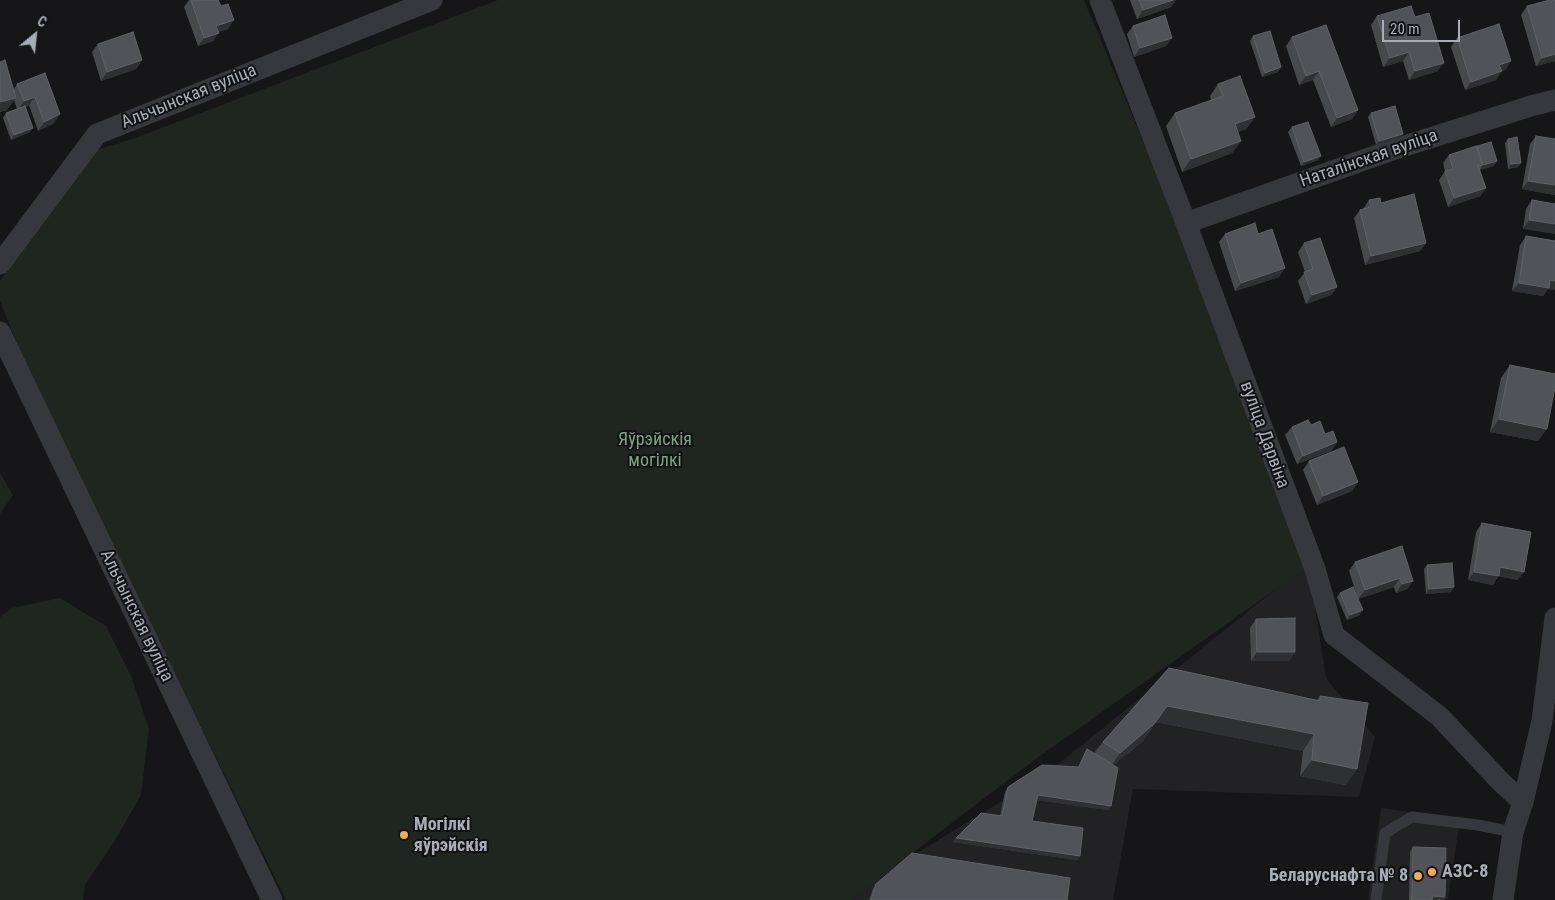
<!DOCTYPE html>
<meta charset="utf-8">
<style>
body{margin:0}
#map{position:relative;width:1555px;height:900px;overflow:hidden;background:#161618;font-family:"Roboto Condensed",sans-serif}
canvas{display:block}
.north{position:absolute;left:10px;top:10px;width:50px;height:50px;-webkit-text-stroke:4px #111113;paint-order:stroke;rotate:28deg;font-size:14px;font-weight:700;line-height:20px;text-align:center;color:#a8adb8}
.north::after{content:'';display:block;margin:auto;width:18px;height:22px;background:#a8adb8;clip-path:polygon(50% 0,100% 100%,50% 72%,0 100%)}
.scale{position:absolute;left:1382px;top:20px;width:78px;height:22px;box-sizing:border-box;border:2px solid #a8adb8;border-top:0;padding-left:6px;font-size:15px;line-height:18px;white-space:nowrap;color:#a8adb8;-webkit-text-stroke:4px #111113;paint-order:stroke}
</style>
<div id="map">
<canvas width="1555" height="900"></canvas>
<div class="north">С</div>
<div class="scale">20 m</div>
</div>
<script>
const c = document.querySelector('canvas').getContext('2d');
c.lineJoin = 'round';
function fillPath(path, color) { c.fillStyle = color; c.fill(path, 'evenodd'); }
const poly = rows => new Path2D(rows.map(r => 'M' + r).join(''));
function trace(path, color, width, dash) { c.strokeStyle = color; c.lineWidth = width; c.lineCap = dash ? 'butt' : 'round'; c.setLineDash(dash || []); c.stroke(path); }
function drawText(font, color, halo, rows, align = 'center') {
  c.font = font + ' "Roboto Condensed",sans-serif'; c.lineWidth = 4; c.setLineDash([]); c.textBaseline = 'middle'; c.strokeStyle = halo; c.fillStyle = color; for (const [text, x, y, turn = 0] of rows) {
    c.save(); c.translate(x, y); c.rotate((+turn || 0) * Math.PI / 180); c.textAlign = isNaN(turn) ? turn : align; if (halo) c.strokeText(text, 0, 0); c.fillText(text, 0, 0); c.restore();
  }
}
fillPath(poly([
 [1308,563,1326,678,1375,737,1359,797,1133,789,1113,900,841,900,1047,773],
 [1381,808,1460,819,1448,900,1368,900]
]), '#222225');
fillPath(poly([
 [498,0,1084,0,1173,213,1310,565,1037,758,851,900,286,900,33,385,0,301,0,281,43,219,96,150,135,138],
 [0,473,13,495,0,514],
 [60,598,106,626,131,676,149,729,141,795,114,842,85,885,83,900,0,900,0,617,12,608]
]), '#1e261f');
trace(poly([
 [1376,900,1385,833,1412,817,1478,825,1513,832]
]), '#37383d', 11);
trace(poly([
 [1100,0,1186,223,1315,569,1334,635,1439,716,1502,783,1523,802],
 [1186,223,1389,151,1531,106,1555,100],
 [0,264,97,134,432,0],
 [0,332,272,900],
 [1503,900,1513,832,1523,802,1542,721,1555,618]
]), '#37383d', 21);
fillPath(poly([
 [189,0,218,0,228,29,218,32,213,41,198,46,184,7],
 [1130,0,1176,0,1171,7,1137,19],
 [1527,6,1555,61,1536,66,1521,15],
 [1377,16,1415,17,1438,71,1409,80,1403,61,1383,67,1371,25],
 [1133,26,1172,38,1166,46,1134,57,1127,34],
 [1253,36,1281,67,1278,72,1262,77,1250,41],
 [1292,37,1358,110,1352,119,1331,127,1313,80,1299,85,1286,46],
 [1457,38,1511,61,1505,70,1501,71,1496,80,1465,90,1451,47],
 [98,44,142,60,136,69,101,81,92,52],
 [0,62,14,89,17,84,45,73,54,123,38,131,29,105,26,107,30,132,11,140,3,118,6,113,17,109,14,100,7,110,0,112],
 [1218,84,1255,117,1246,129,1238,132,1241,141,1232,153,1182,172,1166,126,1175,113,1211,100,1210,96],
 [1371,113,1400,138,1376,145,1368,117],
 [1292,127,1318,160,1301,166,1288,132],
 [1536,136,1555,195,1522,189,1530,144],
 [1508,139,1521,163,1518,167,1508,169,1505,143],
 [1477,146,1497,161,1494,166,1480,170,1486,188,1480,196,1448,207,1439,180,1445,171,1443,163,1449,155,1476,147],
 [1369,200,1381,203,1426,243,1420,251,1365,265,1354,218,1360,210,1363,209],
 [1532,200,1555,204,1523,229,1526,209],
 [1225,234,1258,234,1279,277,1235,291,1219,242],
 [1526,236,1555,241,1555,288,1553,290,1548,289,1543,296,1512,291,1520,245],
 [1304,243,1337,287,1331,295,1306,304,1298,281,1305,272,1298,252],
 [1510,365,1538,441,1490,432,1501,378],
 [1311,425,1337,442,1331,451,1297,464,1285,435,1292,427],
 [1309,461,1358,482,1352,491,1317,505,1303,470],
 [1482,523,1518,580,1498,576,1493,585,1468,580,1476,532],
 [1355,562,1413,581,1407,589,1396,593,1394,587,1358,599,1349,571],
 [1427,565,1454,587,1451,592,1426,594,1424,569],
 [1340,593,1360,615,1347,620,1337,597],
 [1256,619,1295,652,1289,661,1251,661,1250,628],
 [1169,668,1317,700,1320,696,1357,769,1345,785,1300,776,1303,751,1156,722,1143,741,1113,765,1108,810,1037,800,1032,821,1080,856,1077,860,953,842,956,838,1000,816,1005,792,1008,787,1078,767,1084,754,1087,749,1094,753,1103,742],
 [1413,847,1443,900,1409,900,1410,852],
 [876,884,1067,900,869,900,873,889]
]), '#47494d');
fillPath(poly([
 [1173,0,1176,0,1171,7,1137,19,1143,10],
 [234,20,228,29,210,35,216,26],
 [219,33,213,41,198,46,204,38],
 [1172,38,1166,46,1134,57,1140,48],
 [1409,52,1403,61,1383,67,1390,58],
 [1555,54,1555,61,1536,66,1542,58],
 [142,60,136,69,101,81,107,72],
 [1511,61,1505,70,1493,74,1499,65],
 [1444,63,1438,71,1409,80,1415,71],
 [1281,67,1278,72,1262,77,1265,73],
 [1319,71,1313,80,1299,85,1306,76],
 [1502,71,1496,80,1465,90,1471,82],
 [35,97,29,105,18,110,24,101],
 [16,98,7,110,0,112,0,102],
 [1358,110,1352,119,1331,127,1337,118],
 [60,114,54,123,38,131,44,122],
 [1255,117,1246,129,1226,137,1235,124],
 [33,128,30,132,11,140,14,135],
 [1403,134,1400,138,1376,145,1379,141],
 [1241,141,1232,153,1182,172,1191,159],
 [1321,156,1318,160,1301,166,1304,162],
 [1497,161,1494,166,1480,170,1483,165],
 [1521,163,1518,167,1508,169,1511,164],
 [1528,181,1555,185,1555,195,1522,189],
 [1486,188,1480,196,1448,207,1454,198],
 [1529,220,1555,224,1555,234,1523,229],
 [1426,243,1420,251,1365,265,1371,256],
 [1285,268,1279,277,1235,291,1241,283],
 [1550,280,1555,281,1555,288,1553,290,1548,289,1543,296,1512,291,1519,283],
 [1337,287,1331,295,1306,304,1312,295],
 [1499,419,1547,429,1538,441,1490,432],
 [1337,442,1331,451,1297,464,1303,456],
 [1358,482,1352,491,1317,505,1323,496],
 [1500,567,1524,572,1518,580,1498,576,1493,585,1468,580,1474,572],
 [1400,578,1394,587,1358,599,1365,590],
 [1413,581,1407,589,1396,593,1402,584],
 [1454,587,1451,592,1426,594,1429,589],
 [1363,610,1360,615,1347,620,1350,615],
 [1257,652,1295,652,1289,661,1251,661],
 [1167,706,1314,734,1303,751,1156,722],
 [1154,724,1143,741,1109,769,1120,753],
 [1312,760,1357,769,1345,785,1300,776],
 [1038,795,1111,806,1108,810,1035,800],
 [956,838,1080,856,1077,860,953,842],
 [1433,896,1445,897,1443,900,1430,900]
]), '#2f3033');
const building = poly([
 [191,0,218,0,221,6,228,4,234,20,216,26,219,33,204,38,191,0],
 [1139,0,1173,0,1143,10,1139,0],
 [1550,0,1555,0,1555,54,1542,58,1527,6,1550,0],
 [1411,6,1415,17,1429,13,1444,63,1415,71,1409,52,1390,58,1377,16,1411,6],
 [1165,15,1172,38,1140,48,1133,26,1165,15],
 [1499,24,1511,61,1499,65,1502,71,1471,82,1457,38,1499,24],
 [1326,25,1358,110,1337,118,1319,71,1306,76,1292,37,1326,25],
 [1270,31,1281,67,1265,73,1253,36,1270,31],
 [133,32,142,60,107,72,98,44,133,32],
 [5,60,16,98,0,102,0,62,5,60],
 [45,73,60,114,44,122,35,97,24,101,17,84,45,73],
 [1240,76,1255,117,1235,124,1241,141,1191,159,1175,113,1223,96,1218,84,1240,76],
 [25,106,33,128,14,135,6,113,25,106],
 [1395,106,1403,134,1379,141,1371,113,1395,106],
 [1308,122,1321,156,1304,162,1292,127,1308,122],
 [1536,136,1555,139,1555,185,1528,181,1536,136],
 [1517,137,1521,163,1511,164,1508,139,1517,137],
 [1491,142,1497,161,1483,165,1477,146,1491,142],
 [1476,146,1482,165,1478,166,1486,188,1454,198,1445,171,1453,169,1449,155,1476,146],
 [1414,194,1426,243,1371,256,1360,210,1371,207,1369,200,1380,198,1381,203,1414,194],
 [1532,200,1555,204,1555,224,1529,220,1532,200],
 [1255,223,1258,234,1272,229,1285,268,1241,283,1225,234,1255,223],
 [1526,236,1555,241,1555,281,1550,280,1549,288,1519,283,1526,236],
 [1320,238,1337,287,1312,295,1304,272,1313,269,1304,243,1320,238],
 [1510,365,1555,374,1555,387,1547,429,1499,419,1510,365],
 [1308,420,1311,425,1320,421,1325,434,1333,431,1337,442,1303,456,1292,427,1308,420],
 [1344,447,1358,482,1323,496,1309,461,1344,447],
 [1482,523,1531,532,1524,572,1500,567,1499,576,1474,572,1482,523],
 [1402,546,1413,581,1402,584,1400,578,1365,590,1355,562,1402,546],
 [1452,563,1454,587,1429,589,1427,565,1452,563],
 [1353,587,1363,610,1350,615,1340,593,1353,587],
 [1295,618,1295,652,1257,652,1256,619,1295,618],
 [1169,668,1320,701,1320,696,1368,703,1357,769,1312,760,1314,734,1167,706,1154,724,1120,753,1103,742,1169,668],
 [1087,749,1118,768,1111,806,1038,795,1032,821,1083,828,1080,856,956,838,981,813,1002,816,1008,787,1042,765,1079,767,1087,749],
 [1413,847,1446,848,1445,897,1433,896,1432,900,1411,900,1412,896,1413,847],
 [912,853,1070,878,1067,900,871,900,876,884,912,853]
]);
fillPath(building, '#525359');
trace(building, '#5f6168', 1);
for (const [x, y, r, color] of [
 [404,835,5,"#f2b134"],
 [1432,872,5,"#f2b134"],
 [1418,876,5,"#f2b134"]
]) { const dot = new Path2D(); dot.arc(x, y, r, 0, 2 * Math.PI); c.fillStyle = color; c.fill(dot); trace(dot, '#111113', 2); }
drawText('18px', '#a8adb8', '#111113', [
 ["Альчынская вуліца",189,97,-22],
 ["Наталінская вуліца",1369,159,-19],
 ["вуліца Дарвіна",1264,435,70],
 ["Альчынская вуліца",136,616,64]
]);
drawText('18px', '#7fa381', '#111113', [
 ["Яўрэйскія",655,440],
 ["могілкі",655,461]
]);
drawText('bold 18px', '#a8adb8', '#111113', [
 ["Могілкі",414,825],
 ["яўрэйскія",414,846],
 ["АЗС-8",1442,872],
 ["Беларуснафта № 8",1408,876,"right"]
], 'left');
</script>
